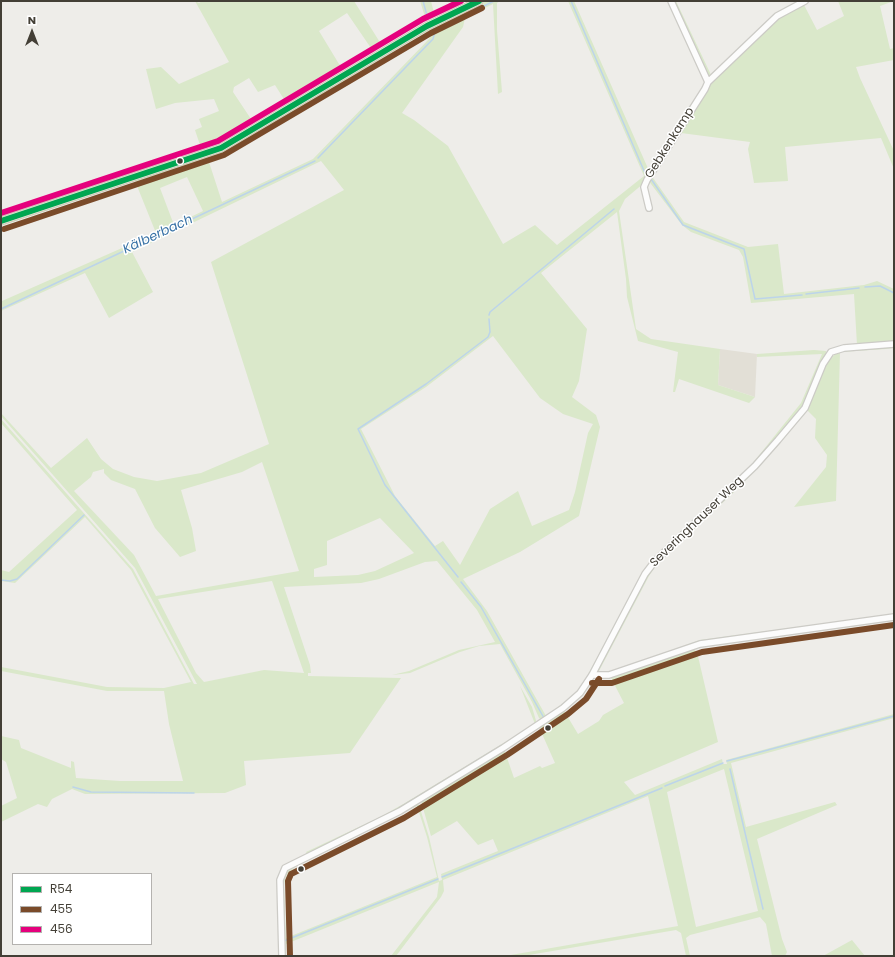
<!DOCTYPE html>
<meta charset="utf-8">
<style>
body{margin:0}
#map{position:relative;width:895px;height:957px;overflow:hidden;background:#eeede9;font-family:Poppins,sans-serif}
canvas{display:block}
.frame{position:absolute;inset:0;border:2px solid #433f36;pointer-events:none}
.legend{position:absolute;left:12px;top:873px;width:140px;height:72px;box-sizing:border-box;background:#fff;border:1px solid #b4b2af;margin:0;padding:5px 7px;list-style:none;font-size:12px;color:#433f36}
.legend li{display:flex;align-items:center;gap:8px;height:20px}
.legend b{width:20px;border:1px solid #b4b2af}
.north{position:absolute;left:12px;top:12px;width:40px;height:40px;-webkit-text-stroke:3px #fff;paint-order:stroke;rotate:0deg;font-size:11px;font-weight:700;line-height:16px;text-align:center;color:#433f36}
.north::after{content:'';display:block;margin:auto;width:14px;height:18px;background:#433f36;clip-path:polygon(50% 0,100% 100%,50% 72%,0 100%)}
</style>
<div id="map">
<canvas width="895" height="957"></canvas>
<div class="frame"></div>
<ul class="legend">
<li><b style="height:5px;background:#00a651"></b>R54</li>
<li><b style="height:5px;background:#7a4b2a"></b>455</li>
<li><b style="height:5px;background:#e5007d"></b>456</li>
</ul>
<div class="north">N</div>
</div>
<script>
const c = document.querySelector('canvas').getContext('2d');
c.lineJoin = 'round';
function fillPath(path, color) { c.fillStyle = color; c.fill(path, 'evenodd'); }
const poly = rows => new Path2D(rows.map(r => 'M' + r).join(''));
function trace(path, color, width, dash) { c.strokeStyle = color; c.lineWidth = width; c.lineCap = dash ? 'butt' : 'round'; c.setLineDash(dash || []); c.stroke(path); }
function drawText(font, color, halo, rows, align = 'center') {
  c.font = font + ' Poppins,sans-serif'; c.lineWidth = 3; c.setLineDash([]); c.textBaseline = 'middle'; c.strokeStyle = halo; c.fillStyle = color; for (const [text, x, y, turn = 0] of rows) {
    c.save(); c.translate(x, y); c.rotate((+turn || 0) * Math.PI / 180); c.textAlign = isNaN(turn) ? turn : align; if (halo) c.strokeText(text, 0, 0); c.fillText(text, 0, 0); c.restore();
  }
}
fillPath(poly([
 [720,349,757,354,755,397,718,385]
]), '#e2dfd6');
fillPath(poly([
 [195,1,199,3,202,1,354,1,381,44,425,17,420,1,431,1,434,13,422,23,373,51,347,13,319,31,339,64,345,68,287,104,275,85,258,92,249,78,234,87,233,92,253,122,223,139,201,148,195,130,202,127,199,119,219,111,214,99,175,103,156,109,146,69,161,67,179,84,229,62],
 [484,1,500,1,497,3,497,30,502,92,498,94,493,4,465,18,463,27,402,113,414,120,448,146,503,244,535,225,557,245,644,176,568,1,574,1,650,173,644,183,625,199,619,211,636,329,651,339,720,349,718,385,755,397,749,403,679,379,675,392,673,392,678,352,638,341,627,297,626,279,617,212,541,273,587,329,579,381,572,397,596,415,600,427,579,516,520,552,463,579,487,611,546,716,569,699,582,686,643,571,654,557,748,469,801,403,822,354,757,357,757,354,814,350,826,351,827,356,807,401,777,439,749,470,655,557,645,571,583,686,571,700,543,721,539,718,532,702,500,644,479,646,460,652,410,673,392,675,409,671,459,650,495,642,477,610,437,561,425,562,379,579,361,583,284,587,310,665,311,673,308,673,308,676,401,678,350,753,244,761,246,785,225,793,85,794,72,789,52,799,47,807,38,804,1,822,1,806,17,798,6,762,1,759,1,736,19,740,21,748,71,768,71,761,74,762,76,778,120,781,183,781,169,724,164,691,107,691,1,671,1,667,107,687,164,688,191,682,131,570,85,517,15,583,1,581,1,570,9,572,77,510,1,423,1,419,133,569,194,684,197,684,135,568,1,416,1,413,51,468,87,438,101,459,113,469,134,477,157,481,201,473,269,444,211,262,344,190,321,161,132,252,153,292,109,318,85,273,1,311,1,297,2,301,156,233,135,181,1,226,1,223,174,166,180,167,183,163,222,150,426,29,457,14,463,14,465,10],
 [432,30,432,35,428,40,313,159,222,202,208,159,234,147,421,35],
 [187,177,203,211,174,225,160,188],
 [493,336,540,398,563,414,593,424,588,433,575,492,569,510,532,526,518,491,490,509,460,565,443,541,435,546,395,496,361,429,426,387],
 [262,462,299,571,156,596,134,555,74,491,91,477,93,472,104,469,104,473,111,480,135,489,155,528,180,557,196,551,192,528,181,490,242,472],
 [380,518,414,553,375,571,358,575,314,577,314,569,327,565,327,541],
 [272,581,304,673,264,670,204,682,196,673,158,599],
 [673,1,676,1,712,77,708,78],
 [838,1,894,1,880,6,890,49,894,48,894,60,856,67,860,78,894,151,894,169,881,138,785,147,788,181,754,183,748,149,750,142,681,133,677,136,710,82,778,17,803,3,817,30,844,16],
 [167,160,172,159,173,161,1,219,1,215,13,211],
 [651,175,684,222,748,247,778,244,784,294,864,285,877,281,894,289,894,342,857,345,854,294,751,303,743,257,739,250,691,232,682,225,648,180],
 [894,345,894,348,886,349,840,352,836,501,794,507,826,467,827,455,815,438,816,419,806,409,825,365,838,351],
 [778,441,780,443,758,468,731,495,657,564,649,576,599,671,610,671,624,667,700,640,894,614,894,615,701,642,606,674,597,672,596,670,646,575,655,562],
 [692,648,697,652,718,742,624,782,635,795,722,759,723,764,727,764,726,760,894,714,894,718,731,763,746,827,835,802,837,805,757,839,782,939,787,952,785,956,772,956,766,924,760,917,690,935,686,938,690,956,686,956,681,933,676,930,523,956,505,956,678,926,648,796,443,880,444,891,441,897,396,956,391,956,437,897,439,882,286,944,286,956,283,956,281,883,286,869,416,803,419,805,429,837,439,881,442,880,441,874,498,851,493,839,478,845,457,821,431,836,421,801,504,749,514,778,540,766,542,768,555,763,539,727,563,709,578,734,599,721,603,715,624,703,610,676],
 [724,769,758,911,696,927,667,792],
 [417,806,427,837,437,877,286,938,284,886,285,879,288,873,298,865],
 [520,686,532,707,537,724,398,811,307,854,306,852,382,816,405,803,535,724],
 [852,940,865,956,823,956]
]), '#dae8ca');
trace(poly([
 [423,1,428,19],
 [571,1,645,173],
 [464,16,494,1],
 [435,30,460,18],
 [318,158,433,39,435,32,433,28],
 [651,179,683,225,744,249,755,299,802,295],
 [865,287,880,286,894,293],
 [806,294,859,288],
 [1,309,315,161],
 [489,315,490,312,614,209],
 [458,577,385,485,358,429,426,384,488,337,490,332,489,319],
 [1,580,10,581,17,579,84,515],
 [461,582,481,607,544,718],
 [727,761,894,716],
 [730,769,763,909],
 [665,786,723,763],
 [73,787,91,792,194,793],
 [442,877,662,788],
 [284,941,438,879]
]), '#bcd4ea', 1.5);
const minor = poly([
 [671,1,708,82,777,16,805,1],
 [649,208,644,187,647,180,705,89,708,82],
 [592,675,609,675,700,644,894,617],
 [282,956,280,880,285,868,400,811,503,748,563,708,580,693,592,675,645,574,655,561,755,466,778,440,805,408,823,364,831,352,844,348,894,344]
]);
const major = poly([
 [1,221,221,148,427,26,479,1]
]);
trace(minor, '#cccbc6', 8);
trace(major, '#cfc9b8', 9);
trace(minor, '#fcfcfc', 5.5);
trace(major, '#efece4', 7);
trace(poly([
 [1,221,221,148,427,26,479,1]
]), '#00a651', 6);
trace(poly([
 [4,229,224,155,431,33,482,8],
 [592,683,612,683,702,652,894,625],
 [290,956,288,881,291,874,404,818,507,755,568,714,586,699,599,679]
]), '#7a4b2a', 6);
trace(poly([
 [1,213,218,141,423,19,461,1]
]), '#e5007d', 6);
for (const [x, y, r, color] of [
 [180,161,3.5,"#433f36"],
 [548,728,3.5,"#433f36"],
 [301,869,3.5,"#433f36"]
]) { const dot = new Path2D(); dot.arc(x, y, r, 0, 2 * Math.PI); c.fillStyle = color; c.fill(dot); trace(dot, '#fff', 1.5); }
drawText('12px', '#433f36', '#fff', [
 ["Gebkenkamp",670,143,-58],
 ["Severinghauser Weg",697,522,-44]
]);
drawText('italic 13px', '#3872a6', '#fff', [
 ["Kälberbach",158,235,-25]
]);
</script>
